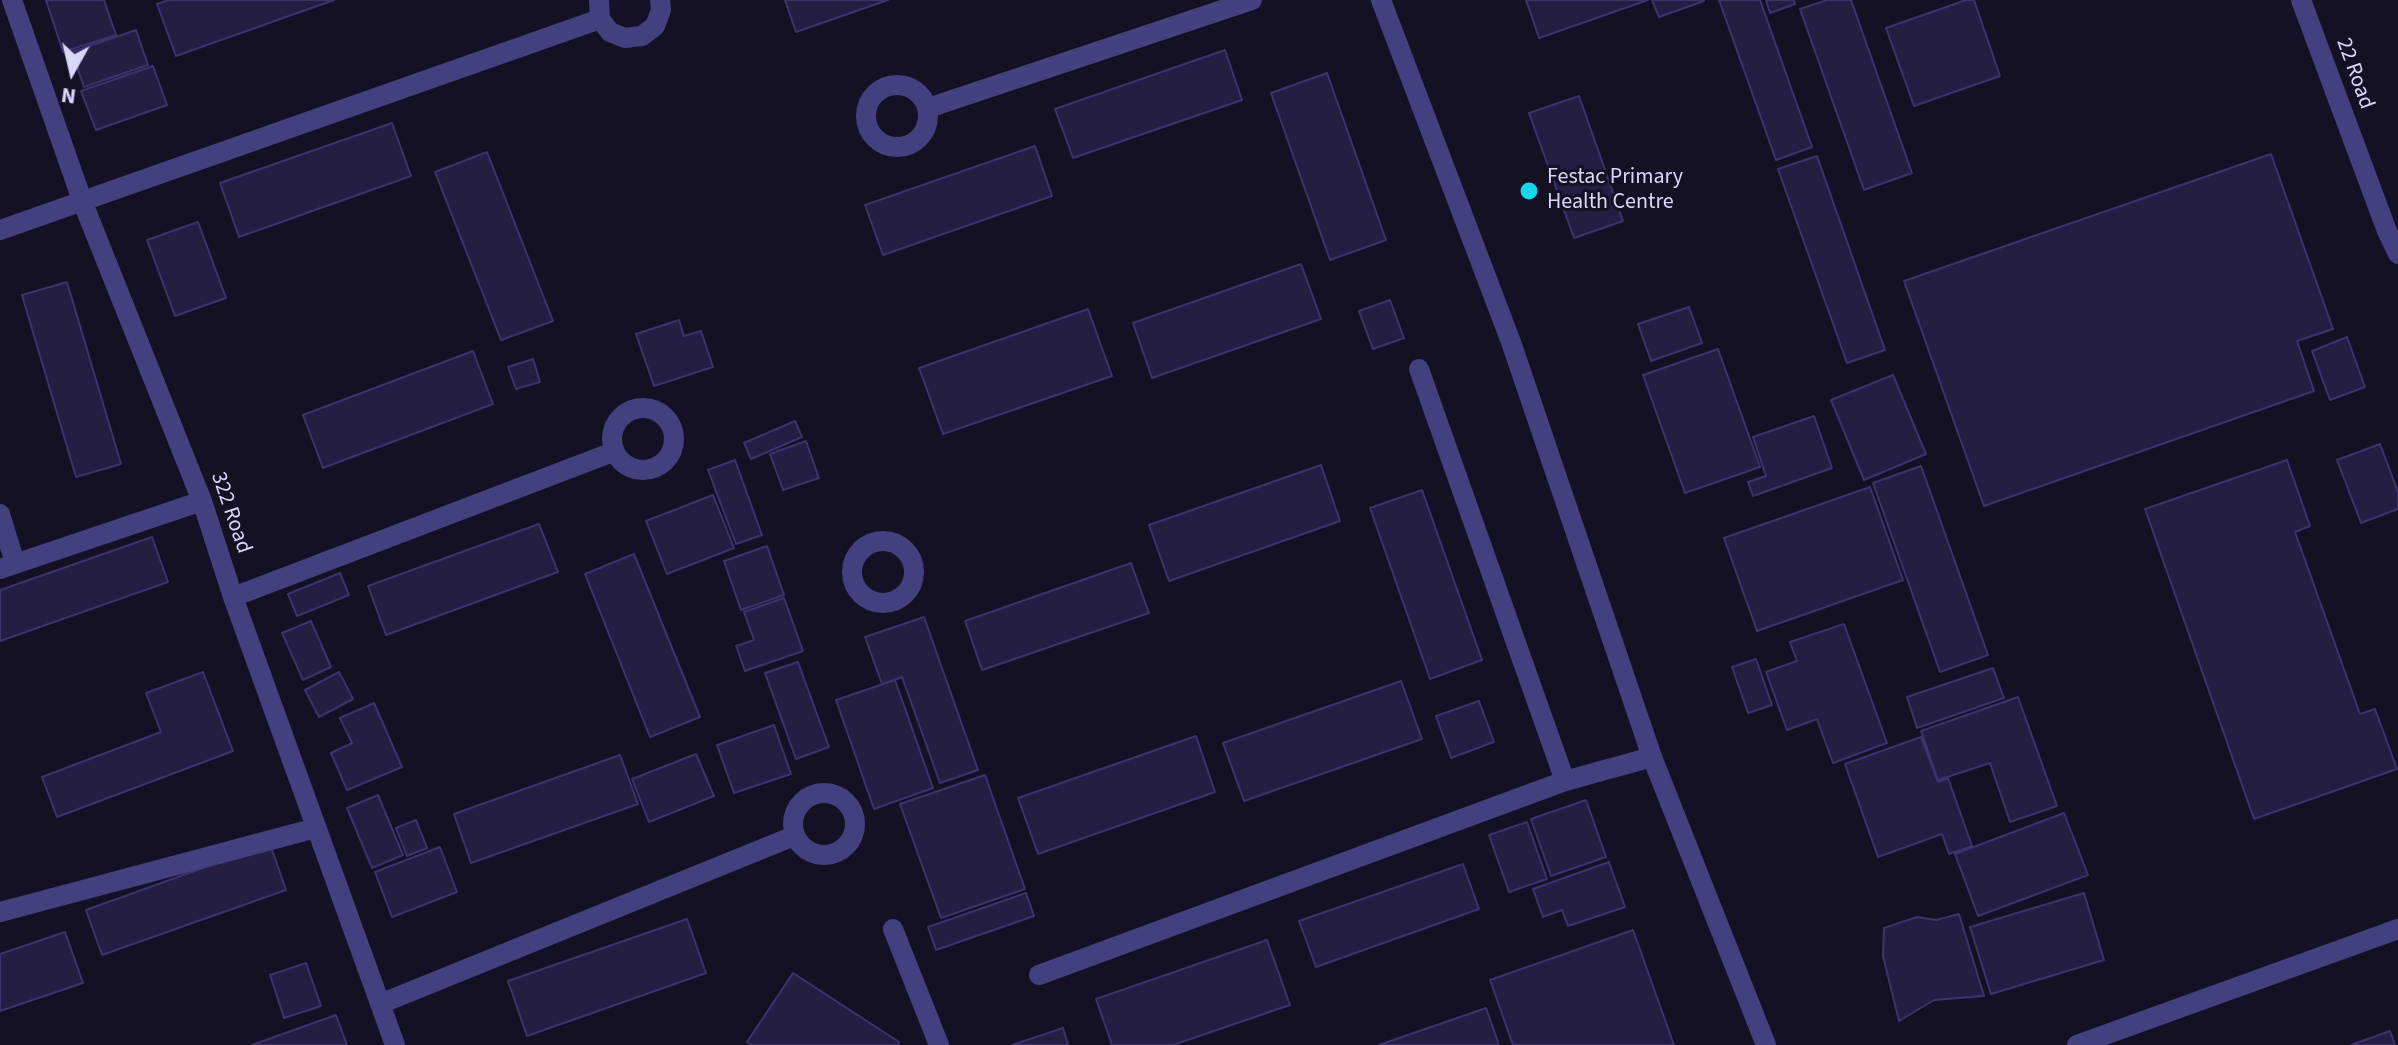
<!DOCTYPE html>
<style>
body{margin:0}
#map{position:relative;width:2398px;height:1045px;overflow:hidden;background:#141124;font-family:"Source Sans 3",sans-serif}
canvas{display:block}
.north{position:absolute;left:32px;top:32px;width:80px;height:80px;-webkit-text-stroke:6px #141124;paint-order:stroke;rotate:188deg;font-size:22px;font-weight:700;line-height:32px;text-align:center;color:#dbd7fb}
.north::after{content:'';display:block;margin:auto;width:28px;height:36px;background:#dbd7fb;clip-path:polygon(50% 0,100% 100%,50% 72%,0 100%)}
</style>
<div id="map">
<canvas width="2398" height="1045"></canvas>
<div class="north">N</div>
</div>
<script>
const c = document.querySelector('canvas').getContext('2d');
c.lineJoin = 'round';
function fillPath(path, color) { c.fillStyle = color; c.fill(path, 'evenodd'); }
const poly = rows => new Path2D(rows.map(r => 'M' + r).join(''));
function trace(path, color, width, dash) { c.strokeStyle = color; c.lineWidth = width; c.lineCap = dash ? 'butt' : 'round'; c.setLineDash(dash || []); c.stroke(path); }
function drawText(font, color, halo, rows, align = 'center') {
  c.font = font + ' "Source Sans 3",sans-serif'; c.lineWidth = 6; c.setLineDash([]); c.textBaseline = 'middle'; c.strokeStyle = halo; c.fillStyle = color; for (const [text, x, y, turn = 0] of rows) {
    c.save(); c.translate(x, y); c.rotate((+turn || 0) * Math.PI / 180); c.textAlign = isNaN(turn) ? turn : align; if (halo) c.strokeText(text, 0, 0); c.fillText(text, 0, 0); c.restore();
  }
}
const building = poly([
 [46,0,104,0,116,35,63,52,46,0],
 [169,0,334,0,176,56,157,4,169,0],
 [785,0,888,0,796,32,785,0],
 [1526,0,1648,0,1539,38,1526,0],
 [1652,0,1704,0,1704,1,1659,17,1652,0],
 [1719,0,1760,0,1812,147,1776,160,1719,0],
 [1766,0,1794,0,1795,4,1770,13,1766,0],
 [1827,0,1851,0,1912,173,1864,190,1800,9,1827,0],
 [1966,0,1974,0,2000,76,1914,106,1886,28,1966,0],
 [136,30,148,65,84,87,72,52,136,30],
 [1225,50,1242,100,1073,158,1055,109,1225,50],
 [153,66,167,105,96,130,81,91,153,66],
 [1327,73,1386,240,1330,260,1271,93,1327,73],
 [1579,96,1623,221,1574,238,1529,113,1579,96],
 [392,123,411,176,239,237,220,183,392,123],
 [1035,146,1052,196,883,255,865,205,1035,146],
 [487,152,553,321,501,340,435,172,487,152],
 [2271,154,2333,329,2297,341,2314,391,1984,506,1904,281,2271,154],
 [1817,156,1885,350,1847,363,1778,169,1817,156],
 [198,222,226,298,175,316,147,240,198,222],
 [1301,264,1321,319,1152,378,1133,323,1301,264],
 [67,282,121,464,76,477,22,295,67,282],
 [1390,300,1404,338,1373,349,1359,311,1390,300],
 [1689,307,1702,343,1651,361,1638,324,1689,307],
 [1088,309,1112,376,943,434,919,368,1088,309],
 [679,320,684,336,701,331,713,367,654,386,636,334,679,320],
 [2347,337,2365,387,2330,400,2312,351,2347,337],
 [1718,349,1760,467,1685,493,1643,375,1718,349],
 [473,351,493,404,323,468,303,415,473,351],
 [533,359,540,382,516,389,508,367,533,359],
 [1893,375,1926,454,1864,480,1831,400,1893,375],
 [1814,416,1832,468,1753,496,1748,482,1766,476,1753,437,1814,416],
 [795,421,802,437,751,459,744,443,795,421],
 [806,441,819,478,783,490,770,454,806,441],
 [2380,444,2398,492,2398,509,2361,523,2337,460,2380,444],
 [735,460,762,535,736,544,708,470,735,460],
 [2287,460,2310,526,2295,532,2360,714,2375,709,2397,769,2254,819,2145,509,2287,460],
 [1321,465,1340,521,1169,581,1149,525,1321,465],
 [1921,466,1988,655,1940,672,1873,483,1921,466],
 [1870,487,1903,580,1757,631,1724,538,1870,487],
 [1422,490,1482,660,1430,679,1370,508,1422,490],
 [713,495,734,548,667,574,646,521,713,495],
 [539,524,558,572,386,635,368,586,539,524],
 [152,537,168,582,0,641,0,590,152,537],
 [767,546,784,595,741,610,724,561,767,546],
 [634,554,700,717,650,737,585,574,634,554],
 [1131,563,1149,613,982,670,965,621,1131,563],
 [340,573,349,595,297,616,288,594,340,573],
 [784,598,803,651,745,671,736,646,754,640,744,612,784,598],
 [924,617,978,770,940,783,902,677,882,684,865,637,924,617],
 [311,621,331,667,303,680,282,633,311,621],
 [1844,624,1887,743,1833,763,1817,719,1787,730,1766,672,1797,661,1790,642,1844,624],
 [1756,659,1772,705,1748,713,1732,667,1756,659],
 [798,662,829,747,796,759,765,673,798,662],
 [1993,668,2004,698,1917,728,1907,697,1993,668],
 [203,672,233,751,57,817,42,777,161,732,146,693,203,672],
 [339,672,353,699,319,717,305,690,339,672],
 [895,680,933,788,874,809,836,700,895,680],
 [1401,681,1422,739,1244,801,1223,743,1401,681],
 [2018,697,2057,806,2010,822,1990,763,1938,780,1921,731,2018,697],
 [1479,701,1494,742,1451,758,1436,716,1479,701],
 [374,703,402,767,347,790,331,753,352,743,340,718,374,703],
 [774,725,791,774,734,793,717,745,774,725],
 [1196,736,1215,792,1038,854,1018,798,1196,736],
 [1921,737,1938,782,1948,778,1972,846,1949,854,1942,834,1878,857,1845,764,1921,737],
 [696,754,714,796,649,822,632,779,696,754],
 [620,755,638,804,471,863,454,814,620,755],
 [985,775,1025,889,941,918,900,804,985,775],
 [378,795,403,855,372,868,347,808,378,795],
 [1586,800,1606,857,1551,876,1531,819,1586,800],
 [2064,813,2088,875,1978,916,1955,854,2064,813],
 [416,820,427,848,407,856,396,828,416,820],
 [1527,822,1547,879,1509,892,1489,835,1527,822],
 [270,844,286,890,102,955,86,910,270,844],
 [440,847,457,892,392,917,375,872,440,847],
 [1609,862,1625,907,1568,926,1562,910,1543,917,1533,889,1609,862],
 [1463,864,1479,909,1316,967,1299,921,1463,864],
 [1026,893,1034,916,936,950,928,927,1026,893],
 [2084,893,2104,960,1991,994,1970,927,2084,893],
 [1959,914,1984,996,1934,1000,1899,1021,1883,956,1884,928,1917,917,1936,920,1959,914],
 [687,919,706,973,527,1036,508,981,687,919],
 [1633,930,1674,1045,1513,1045,1490,980,1633,930],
 [65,932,83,983,0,1011,0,954,65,932],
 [1267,940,1290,1005,1173,1045,1112,1045,1096,999,1267,940],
 [306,963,321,1006,284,1018,270,975,306,963],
 [793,973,899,1042,898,1045,752,1045,747,1042,793,973],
 [1486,1008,1499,1045,1379,1045,1486,1008],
 [336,1015,347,1045,252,1045,336,1015],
 [1063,1028,1068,1045,1012,1045,1063,1028],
 [2390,1031,2395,1045,2351,1045,2390,1031]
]);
fillPath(building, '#251e43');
trace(building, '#3e326d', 2);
trace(poly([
 [12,0,83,203,202,501,233,597,395,1045],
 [599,0,600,19,610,32,625,38,642,36,655,26,661,10,660,0],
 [1381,0,1511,342,1652,757,1766,1045],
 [2301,0,2387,231,2398,254],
 '866 116a31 31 0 1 1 62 0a31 31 0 1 1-62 0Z',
 [928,108,1252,0],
 [0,230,600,19],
 [1419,369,1565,781],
 '612 439a31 31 0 1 1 62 0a31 31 0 1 1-62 0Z',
 [0,514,15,563],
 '852 572a31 31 0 1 1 62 0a31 31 0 1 1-62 0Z',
 [0,569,202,501],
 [233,597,613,452],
 '793 824a31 31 0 1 1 62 0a31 31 0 1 1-62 0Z',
 [0,912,316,828],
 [893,929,939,1045],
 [1039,975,1565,781,1652,757],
 [380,1004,794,836],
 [2077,1045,2398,929]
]), '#42407e', 20);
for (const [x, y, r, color] of [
 [1529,191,10,"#15d6ea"]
]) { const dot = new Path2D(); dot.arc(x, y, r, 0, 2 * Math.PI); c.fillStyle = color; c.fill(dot); trace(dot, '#141124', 3); }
drawText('22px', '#dbd7fb', '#141124', [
 ["22 Road",2354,74,70],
 ["322 Road",230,513,71]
]);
drawText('22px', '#dbd7fb', '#141124', [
 ["Festac Primary",1547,178],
 ["Health Centre",1547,203]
], 'left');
</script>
